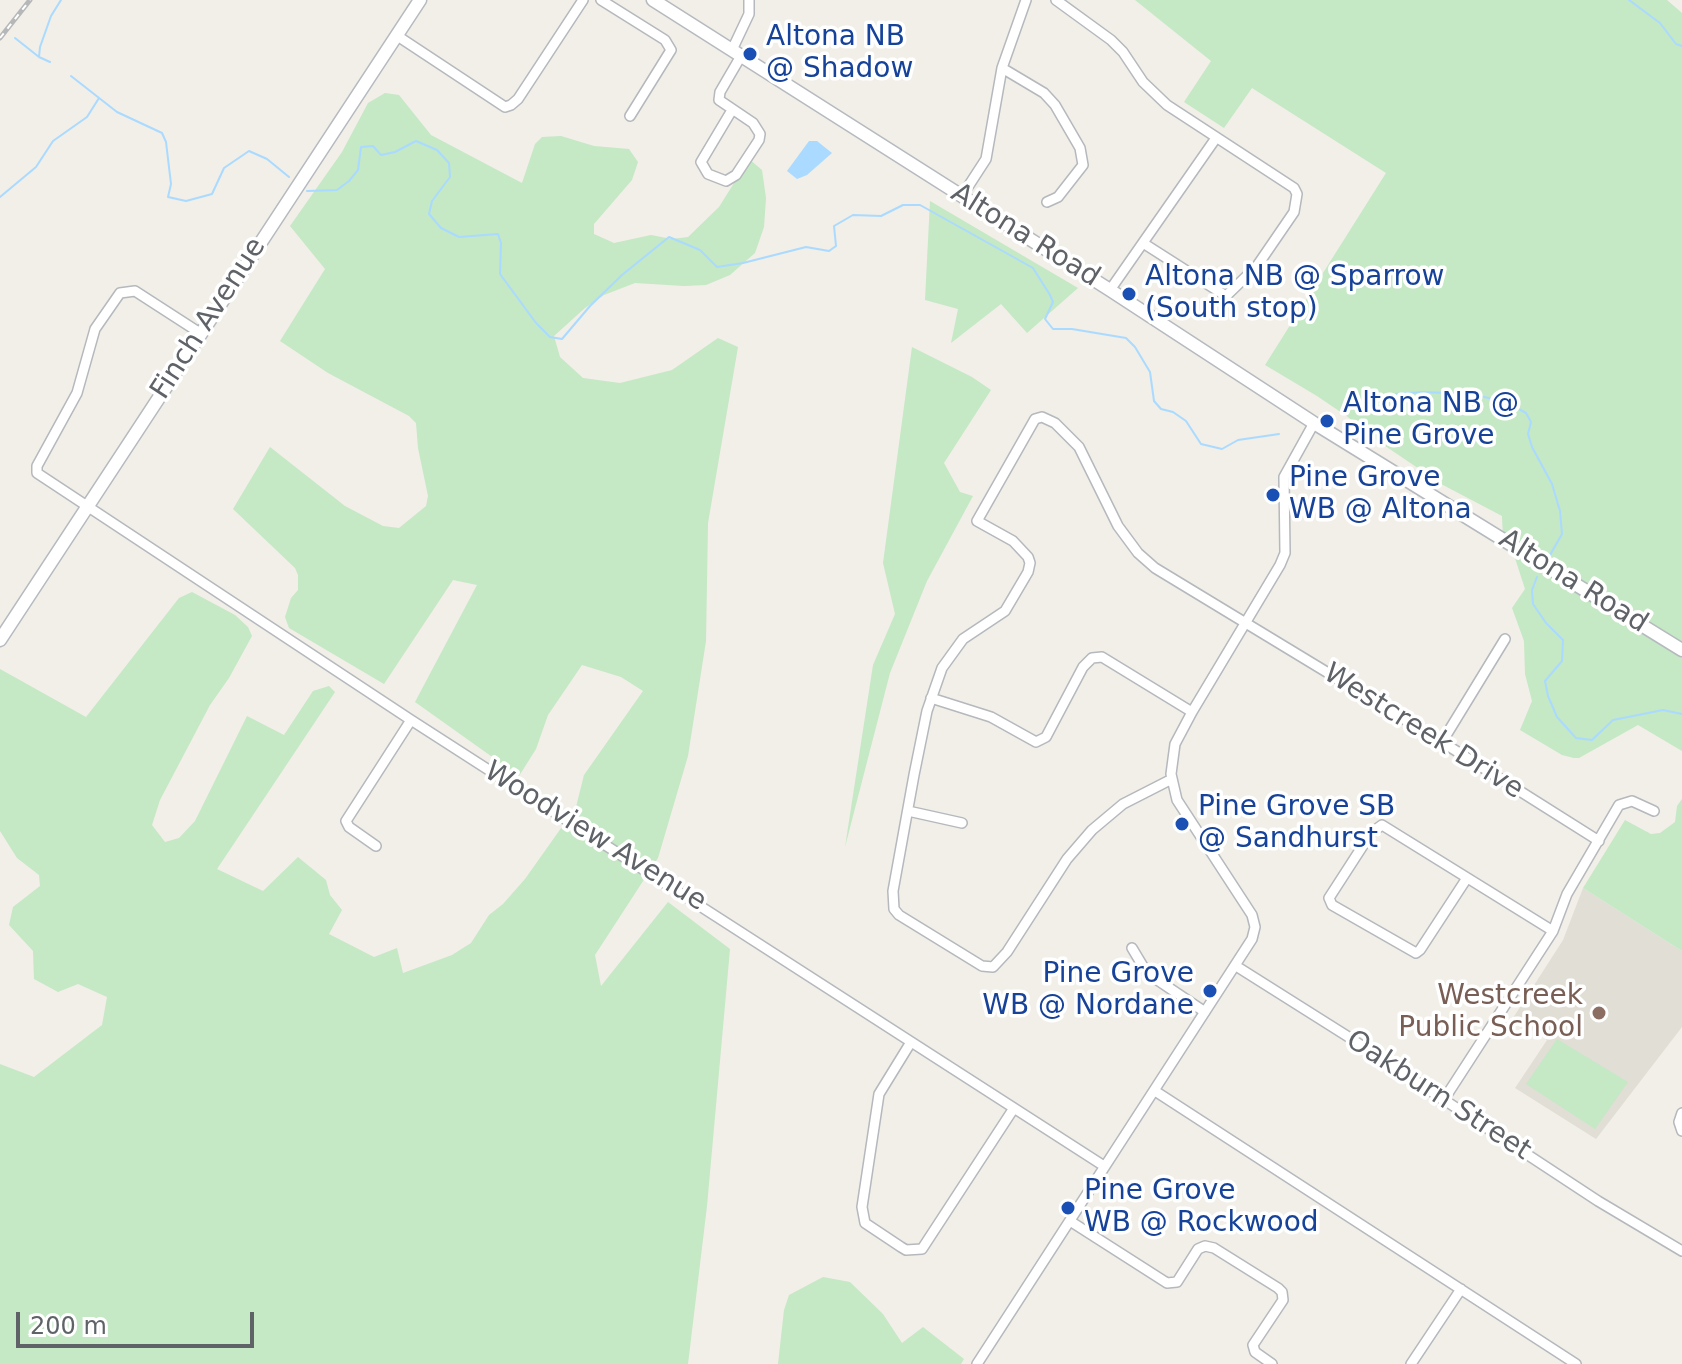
<!DOCTYPE html>
<style>
body{margin:0}
#map{position:relative;width:1682px;height:1364px;overflow:hidden;background:#f1efe8;font-family:"DejaVu Sans",sans-serif}
canvas{display:block}
.scale{position:absolute;left:16px;top:1312px;width:238px;height:36px;box-sizing:border-box;border:4px solid #5f6368;border-top:0;padding-left:10px;font-size:24px;line-height:28px;white-space:nowrap;color:#5f6368;-webkit-text-stroke:6px #fff;paint-order:stroke}
</style>
<div id="map">
<canvas width="1682" height="1364"></canvas>
<div class="scale">200 m</div>
</div>
<script>
const c = document.querySelector('canvas').getContext('2d');
c.lineJoin = 'round';
function fillPath(path, color) { c.fillStyle = color; c.fill(path, 'evenodd'); }
const poly = rows => new Path2D(rows.map(r => 'M' + r).join(''));
function trace(path, color, width, dash) { c.strokeStyle = color; c.lineWidth = width; c.lineCap = dash ? 'butt' : 'round'; c.setLineDash(dash || []); c.stroke(path); }
function drawText(font, color, halo, rows, align = 'center') {
  c.font = font + ' "DejaVu Sans",sans-serif'; c.lineWidth = 7; c.setLineDash([]); c.textBaseline = 'middle'; c.strokeStyle = halo; c.fillStyle = color; for (const [text, x, y, turn = 0] of rows) {
    c.save(); c.translate(x, y); c.rotate((+turn || 0) * Math.PI / 180); c.textAlign = isNaN(turn) ? turn : align; if (halo) c.strokeText(text, 0, 0); c.fillText(text, 0, 0); c.restore();
  }
}
fillPath(poly([
 [1583,888,1682,951,1682,1027,1596,1139,1515,1088,1547,1040,1513,1018,1563,940]
]), '#e1ded6');
fillPath(poly([
 [1135,0,1667,0,1682,13,1682,751,1638,725,1579,758,1574,758,1562,755,1520,730,1532,701,1525,674,1524,641,1512,608,1525,589,1514,555,1503,539,1502,516,1443,485,1363,431,1348,417,1317,396,1265,365,1386,173,1252,88,1224,128,1184,102,1211,61],
 [385,93,399,95,431,135,522,183,535,144,542,137,561,136,594,146,629,149,638,162,632,180,594,224,594,234,614,243,651,235,672,239,688,237,719,207,749,159,762,170,766,198,764,227,755,253,730,275,706,285,684,286,635,283,604,295,585,308,554,336,560,357,583,378,620,383,672,370,718,338,738,347,708,523,706,641,688,756,658,858,595,955,601,986,668,902,730,949,707,1206,688,1364,0,1364,0,1064,34,1077,102,1025,107,997,78,984,58,992,34,979,33,951,9,925,13,907,40,886,39,875,17,858,0,831,0,669,86,717,179,598,192,592,235,615,248,627,252,636,229,678,210,705,160,800,152,825,165,842,179,838,195,821,247,716,284,735,313,691,329,686,335,692,217,869,263,891,298,857,326,880,330,895,342,910,329,934,374,957,397,948,403,973,452,955,471,943,489,915,503,904,525,879,576,807,584,775,643,691,621,677,582,665,548,715,536,749,519,776,415,702,477,585,453,580,384,684,289,628,285,617,291,598,298,590,298,575,295,568,233,509,270,447,345,506,383,526,399,528,426,506,428,496,418,448,416,423,409,416,328,373,280,341,325,269,290,226,342,152,368,103],
 [930,201,1078,288,1027,333,1001,304,951,343,958,309,925,300],
 [912,347,972,377,991,390,944,463,960,492,973,496,927,581,890,673,845,847,873,665,895,614,883,563],
 [1682,799,1682,951,1583,888,1625,820,1651,834,1660,833,1675,822,1677,806],
 [1557,1039,1628,1082,1595,1129,1526,1084],
 [823,1277,850,1282,883,1314,902,1343,923,1327,964,1359,961,1364,778,1364,784,1310,789,1295]
]), '#c5e8c5');
fillPath(poly([
 [809,141,817,141,832,153,807,175,797,179,787,171]
]), '#aadaff');
trace(poly([
 [1629,0,1660,23,1676,44,1682,46],
 [15,38,39,57,50,62],
 [39,57,40,47,51,16,61,0],
 [71,76,117,112,162,133,166,142,171,184,168,197,186,201,212,194,224,168,249,151,267,159,289,177],
 [307,191,337,190,349,181,358,170,361,147,373,146,381,155,395,152,416,141,437,150,449,163,450,177,432,201,429,214,441,228,459,237,498,234,501,243,500,274,536,323,550,337,562,339,590,306,622,275,669,237,700,250,717,267,743,263,806,247,829,251,836,246,834,226,853,215,881,216,903,205,920,205,1033,268,1050,295,1053,302,1045,319,1053,329,1072,329,1126,338,1135,347,1150,372,1154,401,1161,409,1173,412,1186,421,1201,444,1222,449,1238,440,1279,434],
 [0,197,36,167,53,141,87,117,99,98],
 [1366,415,1396,394,1423,392,1471,394,1506,402,1526,413,1531,422,1528,434,1532,447,1552,484,1560,511,1562,534,1550,555],
 [1537,577,1532,590,1533,604,1546,623,1563,640,1562,661,1545,681,1548,696,1557,717,1576,738,1592,740,1613,720,1663,710,1682,714]
]), '#aadaff', 2);
const street = poly([
 [601,0,665,40,671,50,630,116],
 [1056,0,1111,40,1123,52,1143,82,1167,105,1294,188,1297,194,1294,212,1257,266,1226,296,1143,243],
 [396,35,505,107,511,105,518,99,583,0],
 [732,50,749,14,749,0],
 [1002,68,1044,93,1055,105,1080,148,1083,165,1058,197,1047,202],
 [732,110,701,162,708,174,726,181,736,175,759,140,760,134,753,123,719,100,720,92,741,56],
 [962,196,986,159,1002,68,1026,0],
 [1110,290,1216,138],
 [200,333,135,291,120,293,95,329,77,393,37,466,37,473,411,720,1104,1166],
 [931,698,991,717,1036,742,1046,737,1083,667,1092,658,1102,657,1192,712],
 [1442,742,1505,639],
 [1170,780,1123,804,1092,830,1067,859,1007,952,993,967,982,966,899,915,894,909,893,891,914,775,927,711,942,668,963,639,1005,611,1028,572,1030,563,1028,557,1013,541,977,521,1035,419,1042,417,1055,423,1079,447,1118,526,1138,553,1155,568,1442,742,1599,841],
 [908,811,962,823],
 [376,846,349,827,346,821,411,720],
 [1467,878,1420,950,1416,953,1332,905,1329,898,1371,833,1382,825,1553,931],
 [1132,948,1147,973,1205,1012],
 [1236,966,1347,1036,1598,1201,1682,1251],
 [911,1042,879,1094,862,1207,865,1223,901,1247,906,1250,922,1249,1014,1108],
 [1155,1091,1576,1364],
 [1443,1101,1553,931,1567,894,1619,805,1632,801,1654,811],
 [1682,1113,1679,1122,1682,1131],
 [1070,1221,1167,1283,1177,1282,1198,1249,1205,1246,1214,1248,1278,1288,1282,1292,1283,1300,1253,1345,1255,1352,1272,1364],
 [977,1364,1252,939,1255,927,1252,915,1177,800,1171,774,1175,744,1192,712,1280,565,1285,553,1284,477,1314,423],
 [1411,1364,1461,1289]
]);
const secondary = poly([
 [653,0,1110,290,1314,423,1682,650],
 [0,640,420,0]
]);
trace(street, '#b5b8bc', 12);
trace(secondary, '#b6babf', 15);
trace(street, '#fff', 9);
trace(secondary, '#fff', 12);
const rail = poly([
 [0,38,30,0]
]);
trace(rail, '#b6b7b8', 5);
trace(rail, '#fff', 2, [6]);
for (const [x, y, r, color] of [
 [750,54,8,"#1a4fb4"],
 [1129,294,8,"#1a4fb4"],
 [1327,421,8,"#1a4fb4"],
 [1273,495,8,"#1a4fb4"],
 [1182,824,8,"#1a4fb4"],
 [1210,991,8,"#1a4fb4"],
 [1599,1013,8,"#8d6e63"],
 [1068,1208,8,"#1a4fb4"]
]) { const dot = new Path2D(); dot.arc(x, y, r, 0, 2 * Math.PI); c.fillStyle = color; c.fill(dot); trace(dot, '#fff', 3); }
drawText('28px', '#164399', '#fff', [
 ["Altona NB",766,38],
 ["@ Shadow",766,70],
 ["Altona NB @ Sparrow",1145,278],
 ["(South stop)",1145,310],
 ["Altona NB @",1343,405],
 ["Pine Grove",1343,437],
 ["Pine Grove",1289,479],
 ["WB @ Altona",1289,511],
 ["Pine Grove SB",1198,808],
 ["@ Sandhurst",1198,840],
 ["Pine Grove",1194,975,"right"],
 ["WB @ Nordane",1194,1007,"right"],
 ["Pine Grove",1084,1192],
 ["WB @ Rockwood",1084,1224]
], 'left');
drawText('28px', '#5f6368', '#fff', [
 ["Altona Road",1025,236,32],
 ["Finch Avenue",209,319,-57],
 ["Altona Road",1573,582,32],
 ["Westcreek Drive",1423,732,32],
 ["Woodview Avenue",595,837,32],
 ["Oakburn Street",1438,1096,33]
]);
drawText('28px', '#785e54', '#fff', [
 ["Westcreek",1583,997],
 ["Public School",1583,1029]
], 'right');
</script>
